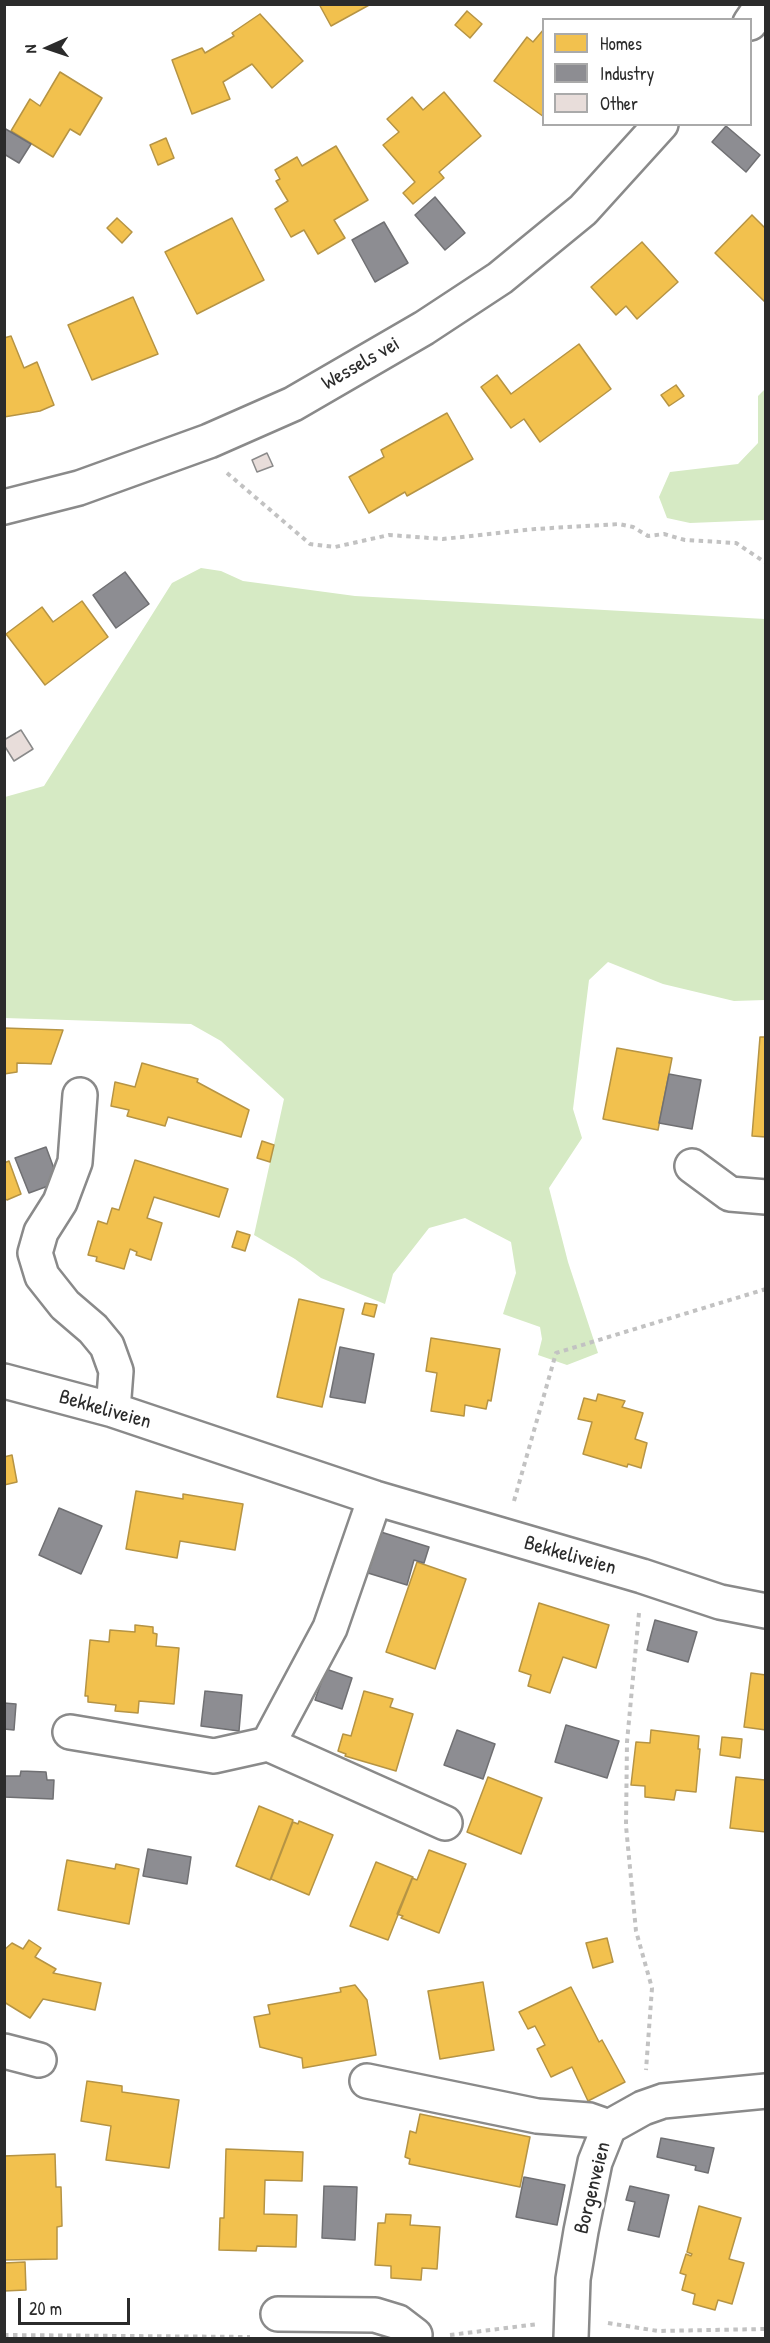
<!DOCTYPE html>
<style>
body{margin:0}
#map{position:relative;width:770px;height:2343px;overflow:hidden;background:#fff;font-family:"Patrick Hand",sans-serif}
canvas{display:block}
.frame{position:absolute;inset:0;border:6px solid #2b2b2b;pointer-events:none}
.legend{position:absolute;left:542px;top:18px;width:210px;height:108px;box-sizing:border-box;background:#fff;border:2px solid #aaa;margin:0;padding:8px 10px;list-style:none;font-size:18px;color:#2b2b2b}
.legend li{display:flex;align-items:center;gap:12px;height:30px}
.legend b{width:30px;border:2px solid #aaa}
.north{position:absolute;left:18px;top:18px;width:60px;height:60px;-webkit-text-stroke:4px #fff;paint-order:stroke;rotate:267deg;font-size:16px;font-weight:700;line-height:24px;text-align:center;color:#2b2b2b}
.north::after{content:'';display:block;margin:auto;width:21px;height:27px;background:#2b2b2b;clip-path:polygon(50% 0,100% 100%,50% 72%,0 100%)}
.scale{position:absolute;left:18px;top:2298px;width:112px;height:27px;box-sizing:border-box;border:3px solid #2b2b2b;border-top:0;padding-left:8px;font-size:18px;line-height:21px;white-space:nowrap;color:#2b2b2b;-webkit-text-stroke:4px #fff;paint-order:stroke}
</style>
<div id="map">
<canvas width="770" height="2343"></canvas>
<div class="frame"></div>
<ul class="legend">
<li><b style="height:16px;background:#f2c14e"></b>Homes</li>
<li><b style="height:16px;background:#8d8d92"></b>Industry</li>
<li><b style="height:16px;background:#e8ddda"></b>Other</li>
</ul>
<div class="north">N</div>
<div class="scale">20 m</div>
</div>
<script>
const c = document.querySelector('canvas').getContext('2d');
c.lineJoin = 'round';
function fillPath(path, color) { c.fillStyle = color; c.fill(path, 'evenodd'); }
const poly = rows => new Path2D(rows.map(r => 'M' + r).join(''));
function trace(path, color, width, dash) { c.strokeStyle = color; c.lineWidth = width; c.lineCap = dash ? 'butt' : 'round'; c.setLineDash(dash || []); c.stroke(path); }
function drawText(font, color, halo, rows, align = 'center') {
  c.font = font + ' "Patrick Hand",sans-serif'; c.lineWidth = 6; c.setLineDash([]); c.textBaseline = 'middle'; c.strokeStyle = halo; c.fillStyle = color; for (const [text, x, y, turn = 0] of rows) {
    c.save(); c.translate(x, y); c.rotate((+turn || 0) * Math.PI / 180); c.textAlign = isNaN(turn) ? turn : align; if (halo) c.strokeText(text, 0, 0); c.fillText(text, 0, 0); c.restore();
  }
}
fillPath(poly([
 [765,389,765,520,690,523,667,518,659,497,670,472,738,464,758,443,758,396],
 [201,568,221,571,243,581,355,596,765,619,765,1000,734,1001,663,984,608,962,589,980,573,1109,582,1138,549,1188,568,1262,598,1353,567,1365,538,1355,542,1339,540,1327,503,1314,516,1273,511,1242,465,1218,429,1228,393,1274,385,1304,321,1278,295,1259,254,1235,284,1099,221,1041,191,1024,5,1018,5,797,44,786,172,583]
]), '#d6eac4');
const homes = poly([
 [319,4,371,4,331,26,319,4],
 [467,11,482,24,470,38,455,25,467,11],
 [260,14,303,61,272,88,252,64,223,82,230,99,192,114,172,60,202,48,205,53,234,36,232,33,260,14],
 [544,29,544,117,494,81,527,37,533,42,544,29],
 [60,72,102,98,80,135,70,129,53,157,11,131,30,99,40,106,60,72],
 [444,92,481,136,439,172,444,178,413,204,403,193,415,182,383,145,399,132,387,119,412,97,423,110,444,92],
 [166,138,174,158,158,165,150,145,166,138],
 [336,146,368,200,334,220,345,238,318,254,304,230,291,237,275,209,288,201,276,181,280,179,275,170,297,157,302,166,336,146],
 [752,215,766,229,766,303,715,253,752,215],
 [117,218,132,232,122,243,107,228,117,218],
 [232,218,264,280,197,314,165,252,232,218],
 [642,242,678,282,637,319,626,306,616,315,591,287,642,242],
 [133,297,158,354,92,380,68,325,133,297],
 [11,336,24,368,37,362,54,405,40,411,4,417,4,338,11,336],
 [579,344,611,389,540,442,524,419,511,428,481,387,497,375,511,394,579,344],
 [676,385,684,396,669,406,661,395,676,385],
 [447,413,473,459,407,496,405,492,369,513,349,477,384,457,381,450,447,413],
 [82,601,108,637,45,685,6,634,42,607,53,622,82,601],
 [4,1028,63,1030,51,1064,17,1063,17,1072,4,1074,4,1028],
 [760,1037,766,1037,766,1137,752,1136,760,1037],
 [617,1048,672,1058,658,1130,603,1119,617,1048],
 [142,1063,198,1079,197,1082,249,1110,241,1137,168,1117,165,1126,127,1116,129,1110,111,1106,115,1082,135,1087,142,1063],
 [262,1141,274,1145,270,1162,257,1158,262,1141],
 [135,1160,228,1189,219,1217,154,1197,147,1218,162,1223,151,1260,136,1255,137,1252,130,1249,124,1269,96,1261,97,1257,88,1255,98,1221,107,1224,112,1208,119,1210,135,1160],
 [9,1161,21,1194,7,1200,4,1198,4,1163,9,1161],
 [237,1231,250,1235,245,1251,232,1247,237,1231],
 [299,1299,344,1309,322,1407,277,1397,299,1299],
 [365,1303,377,1305,374,1317,362,1314,365,1303],
 [431,1338,500,1349,491,1401,488,1400,486,1409,465,1405,464,1416,431,1411,437,1373,426,1371,431,1338],
 [598,1394,625,1401,622,1407,643,1413,635,1439,647,1443,641,1468,628,1464,627,1467,583,1454,592,1422,578,1419,584,1398,596,1401,598,1394],
 [12,1455,17,1482,4,1485,4,1457,12,1455],
 [136,1491,183,1499,183,1494,243,1504,235,1550,180,1541,177,1558,126,1549,136,1491],
 [417,1562,466,1579,435,1669,386,1652,417,1562],
 [539,1603,609,1625,596,1668,563,1657,550,1693,528,1686,531,1675,519,1671,539,1603],
 [135,1625,153,1627,153,1633,157,1634,156,1646,179,1648,174,1704,139,1701,138,1713,115,1711,116,1705,88,1702,88,1696,85,1696,90,1640,109,1642,110,1630,135,1632,135,1625],
 [751,1673,766,1675,766,1730,744,1727,751,1673],
 [364,1691,393,1699,390,1707,413,1714,396,1771,345,1756,346,1754,338,1751,343,1734,351,1736,364,1691],
 [651,1730,699,1736,698,1749,700,1749,696,1792,676,1790,674,1800,645,1797,645,1786,631,1785,636,1742,650,1743,651,1730],
 [722,1737,742,1739,740,1758,720,1755,722,1737],
 [765,1776,766,1776,766,1832,730,1828,736,1777,765,1780,765,1776],
 [488,1777,542,1798,521,1854,467,1832,488,1777],
 [259,1806,293,1820,270,1880,236,1866,259,1806],
 [299,1821,333,1835,309,1895,271,1879,293,1822,298,1824,299,1821],
 [429,1850,466,1864,439,1933,401,1918,403,1916,397,1914,412,1878,417,1880,429,1850],
 [67,1860,115,1869,116,1864,139,1869,129,1924,58,1910,67,1860],
 [376,1862,413,1877,388,1940,350,1926,376,1862],
 [607,1938,613,1962,593,1968,586,1943,607,1938],
 [29,1940,41,1948,35,1957,56,1969,53,1973,101,1983,95,2010,43,1999,30,2018,4,2002,4,1950,12,1943,23,1949,29,1940],
 [483,1982,494,2050,440,2059,428,1991,483,1982],
 [355,1985,367,2000,376,2055,303,2068,302,2058,260,2047,254,2017,270,2014,268,2005,341,1992,340,1988,355,1985],
 [571,1987,599,2042,602,2040,625,2082,588,2101,572,2067,551,2077,537,2049,545,2045,535,2026,528,2029,519,2012,571,1987],
 [87,2081,122,2086,122,2092,179,2100,169,2168,106,2160,111,2126,81,2121,87,2081],
 [420,2114,530,2137,520,2187,409,2164,410,2159,405,2157,410,2131,416,2133,420,2114],
 [226,2149,303,2152,302,2181,265,2180,264,2214,297,2215,296,2247,257,2246,256,2251,219,2250,220,2218,224,2218,226,2149],
 [55,2154,56,2187,61,2187,62,2226,57,2227,57,2259,4,2260,4,2156,55,2154],
 [699,2206,741,2218,729,2259,744,2263,732,2304,718,2300,715,2310,693,2304,695,2294,682,2290,686,2275,680,2273,686,2254,691,2256,692,2254,687,2252,699,2206],
 [386,2214,411,2215,410,2225,440,2227,437,2269,422,2268,421,2280,391,2278,391,2266,375,2265,378,2223,385,2223,386,2214],
 [25,2262,26,2290,4,2291,4,2263,25,2262]
]);
fillPath(homes, '#f2c14e');
trace(homes, '#b69444', 1.5);
const industry = poly([
 [726,126,760,155,746,172,712,142,726,126],
 [4,128,31,144,19,163,4,154,4,128],
 [435,197,465,233,445,250,415,215,435,197],
 [384,222,408,263,375,282,352,240,384,222],
 [125,572,149,604,116,628,93,595,125,572],
 [669,1074,701,1080,692,1129,659,1123,669,1074],
 [46,1147,59,1182,29,1193,15,1158,46,1147],
 [340,1347,374,1354,365,1403,330,1397,340,1347],
 [59,1508,102,1526,81,1574,39,1555,59,1508],
 [381,1532,429,1547,424,1563,414,1560,407,1585,368,1573,381,1532],
 [655,1620,697,1632,688,1662,647,1650,655,1620],
 [326,1669,352,1678,342,1709,315,1700,326,1669],
 [205,1691,242,1695,239,1731,201,1726,205,1691],
 [4,1703,16,1704,14,1730,4,1729,4,1703],
 [566,1725,619,1741,607,1778,555,1762,566,1725],
 [457,1730,495,1744,483,1779,444,1765,457,1730],
 [21,1771,46,1772,47,1780,54,1780,53,1799,4,1797,4,1776,20,1776,21,1771],
 [148,1849,191,1857,187,1884,143,1876,148,1849],
 [661,2138,714,2148,708,2173,695,2170,696,2166,657,2157,661,2138],
 [524,2177,565,2185,557,2225,516,2217,524,2177],
 [324,2186,357,2187,355,2240,322,2238,324,2186],
 [630,2186,669,2195,659,2237,628,2230,635,2202,626,2200,630,2186]
]);
fillPath(industry, '#8d8d92');
trace(industry, '#707073', 1.5);
const building = poly([
 [267,453,273,466,257,472,252,460,267,453],
 [21,730,33,749,14,761,4,745,4,740,21,730]
]);
fillPath(building, '#e8ddda');
trace(building, '#8a8a8a', 1.5);
const minor = poly([
 [750,23,763,4],
 [4,507,79,488,209,441,293,404,424,328,500,278,583,210,661,124],
 [80,1095,75,1162,60,1202,41,1232,35,1253,42,1276,65,1305,93,1329,107,1346,116,1371,113,1410],
 [692,1166,730,1194,766,1197],
 [4,1381,113,1410,375,1498,642,1576,720,1602,766,1611],
 [70,1732,214,1756,268,1744,445,1823],
 [268,1744,330,1628,375,1498],
 [4,2051,39,2060],
 [367,2081,537,2116,589,2120,609,2127],
 [278,2314,375,2315,398,2322,415,2335],
 [571,2338,573,2279,581,2231,595,2162,609,2127,643,2108,663,2101,766,2091]
]);
trace(minor, '#8a8a8a', 38);
trace(poly([
 [227,473,310,544,335,547,389,535,443,539,535,529,619,524,633,527,648,536,664,534,685,540,736,543,766,563],
 [514,1501,556,1353,766,1289],
 [639,1613,627,1742,626,1826,636,1931,652,1988,646,2070],
 [608,2323,658,2331,766,2329],
 [4,2335,250,2337],
 [450,2335,538,2324]
]), '#c2c2c2', 4, [4.5, 4.5]);
trace(minor, '#fff', 33);
drawText('21px', '#2b2b2b', '#fff', [
 ["Wessels vei",361,364,-30],
 ["Bekkeliveien",105,1410,16],
 ["Bekkeliveien",570,1556,16],
 ["Borgenveien",593,2188,-76]
]);
</script>
